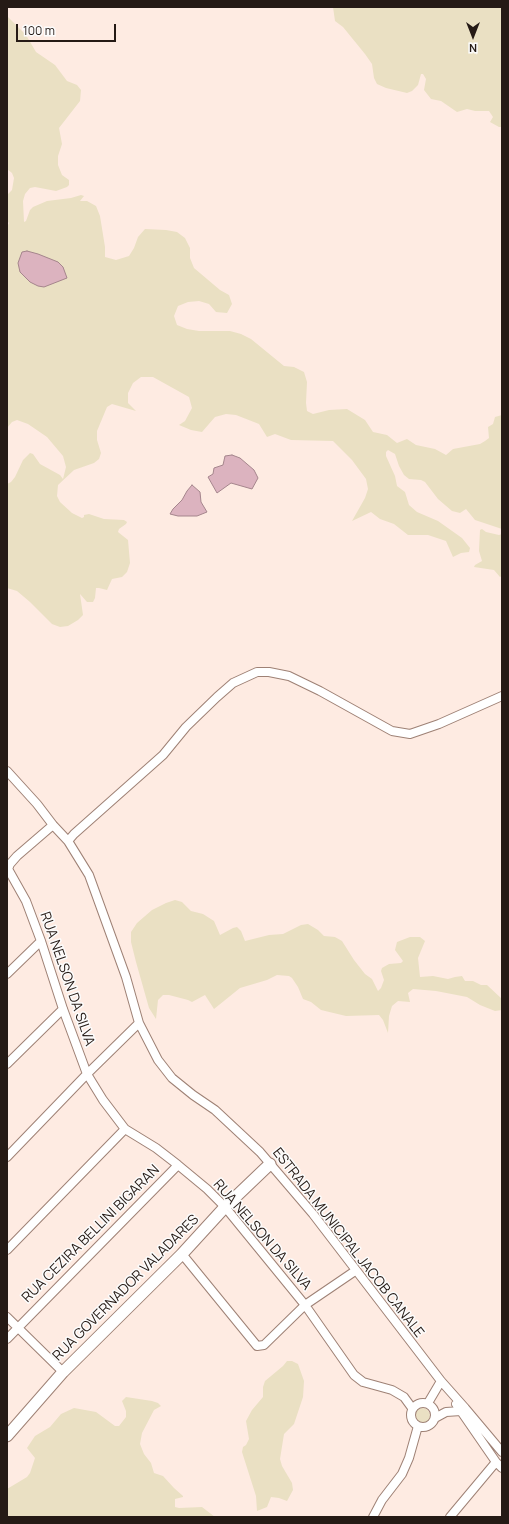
<!DOCTYPE html>
<style>
body{margin:0}
#map{position:relative;width:509px;height:1524px;overflow:hidden;background:#feebe2;font-family:Manrope,sans-serif}
canvas{display:block}
.frame{position:absolute;inset:0;border:8px solid #251a15;pointer-events:none}
.north{position:absolute;left:453px;top:16px;width:40px;height:40px;-webkit-text-stroke:3px #fcfcfc;paint-order:stroke;rotate:180deg;font-size:11px;font-weight:700;line-height:16px;text-align:center;color:#251a15}
.north::after{content:'';display:block;margin:auto;width:14px;height:18px;background:#251a15;clip-path:polygon(50% 0,100% 100%,50% 72%,0 100%)}
.scale{position:absolute;left:16px;top:24px;width:100px;height:18px;box-sizing:border-box;border:2px solid #251a15;border-top:0;padding-left:5px;font-size:12px;line-height:14px;white-space:nowrap;color:#251a15;-webkit-text-stroke:3px #fcfcfc;paint-order:stroke}
</style>
<div id="map">
<canvas width="509" height="1524"></canvas>
<div class="frame"></div>
<div class="north">N</div>
<div class="scale">100 m</div>
</div>
<script>
const c = document.querySelector('canvas').getContext('2d');
c.lineJoin = 'round';
function fillPath(path, color) { c.fillStyle = color; c.fill(path, 'evenodd'); }
const poly = rows => new Path2D(rows.map(r => 'M' + r).join(''));
function trace(path, color, width, dash) { c.strokeStyle = color; c.lineWidth = width; c.lineCap = dash ? 'butt' : 'round'; c.setLineDash(dash || []); c.stroke(path); }
function drawText(font, color, halo, rows, align = 'center') {
  c.font = font + ' Manrope,sans-serif'; c.lineWidth = 3; c.setLineDash([]); c.textBaseline = 'middle'; c.strokeStyle = halo; c.fillStyle = color; for (const [text, x, y, turn = 0] of rows) {
    c.save(); c.translate(x, y); c.rotate((+turn || 0) * Math.PI / 180); c.textAlign = isNaN(turn) ? turn : align; if (halo) c.strokeText(text, 0, 0); c.fillText(text, 0, 0); c.restore();
  }
}
fillPath(poly([
 [333,7,502,7,502,127,499,127,490,122,493,117,489,111,475,111,467,109,457,112,441,101,431,99,424,90,426,79,423,74,421,74,418,85,412,91,407,93,386,88,377,84,374,78,372,64,365,54,343,27,335,21],
 [7,16,26,35,36,52,55,65,67,81,77,85,81,90,80,101,59,128,62,144,58,156,58,165,62,175,69,180,69,185,67,187,56,191,35,187,30,188,25,194,23,201,24,222,26,221,30,210,33,207,47,201,71,198,81,195,84,196,80,201,87,201,96,206,100,216,105,247,105,257,116,260,129,256,134,248,138,237,145,229,166,230,177,232,185,238,190,248,190,258,194,268,220,290,229,295,232,304,227,313,216,312,209,304,199,301,188,302,178,306,174,316,177,325,187,329,199,331,230,331,241,334,251,339,284,366,294,367,304,372,307,382,306,403,307,411,313,414,329,410,347,409,365,420,373,432,387,435,397,443,407,439,416,445,435,449,446,455,453,449,480,444,485,441,489,438,488,427,493,424,495,417,502,415,502,529,475,520,466,509,460,513,452,511,438,499,425,482,421,480,409,479,404,475,399,466,395,454,388,450,386,452,386,456,395,476,397,486,405,492,409,505,417,512,438,521,462,538,470,548,469,552,461,553,453,557,446,541,428,535,408,535,394,524,380,519,371,512,352,521,365,498,368,489,366,479,352,460,333,441,291,440,275,434,267,437,259,424,236,415,226,414,215,417,202,432,191,430,179,425,185,421,192,408,189,397,153,377,141,377,133,383,128,393,128,403,136,411,112,404,107,407,97,431,97,440,101,453,99,459,94,463,74,470,58,485,57,496,60,502,72,513,82,518,84,517,84,515,89,514,104,519,124,520,127,522,126,524,119,529,118,532,128,540,130,563,127,572,122,577,112,579,107,590,99,588,96,588,95,598,93,602,87,602,80,594,83,615,78,620,68,626,60,627,52,624,30,602,17,591,7,588,7,484,11,482,15,477,23,460,30,453,33,454,40,464,60,475,63,479,66,467,63,456,47,437,28,424,17,420,12,422,7,428,7,227,9,223,7,221,7,195,12,190,14,178,12,173,7,169],
 [482,529,486,532,499,535,502,534,502,576,500,577,494,570,474,567,475,565,482,561,479,551,480,530],
 [175,900,182,902,191,911,203,914,214,921,220,935,233,928,237,927,241,931,245,941,269,935,283,934,301,925,308,924,318,930,324,936,335,937,342,941,354,960,365,974,372,979,378,991,381,988,384,980,381,971,382,968,389,964,401,963,403,961,395,950,397,942,410,937,420,937,425,941,418,958,420,977,433,976,448,979,455,977,462,976,465,981,473,981,481,985,487,985,502,999,502,1010,495,1011,480,1005,467,997,436,991,413,989,408,993,410,1002,398,1001,392,1006,389,1016,388,1033,383,1020,379,1015,346,1016,321,1010,311,1002,303,999,298,987,292,978,289,976,277,975,267,980,240,988,214,1009,205,995,192,1002,188,1000,169,995,163,995,158,1000,156,1019,149,1008,136,962,131,942,131,932,137,923,152,910,166,903],
 [287,1361,292,1361,298,1364,304,1381,303,1397,294,1424,284,1434,280,1459,282,1466,292,1483,293,1490,287,1501,279,1498,271,1497,267,1507,257,1511,256,1496,242,1452,243,1447,246,1445,249,1439,246,1421,252,1410,263,1397,263,1387,265,1381,283,1366],
 [126,1397,152,1401,158,1403,161,1406,154,1410,142,1433,140,1444,144,1454,151,1463,154,1473,163,1476,174,1488,183,1496,183,1497,175,1499,175,1507,179,1508,202,1507,215,1517,7,1517,7,1489,27,1477,30,1473,35,1458,27,1448,35,1436,50,1427,61,1414,74,1408,96,1412,115,1426,119,1426,126,1417,126,1411,122,1401],
 '414 1416a8 8 0 1 1 16 0a8 8 0 1 1-16 0Z'
]), '#eae0c3');
const water = poly([
 [27,251,38,254,58,262,63,267,67,278,44,287,38,286,30,282,20,272,18,263,22,252,27,251],
 [232,455,240,458,254,470,258,478,252,489,231,483,217,493,208,477,213,474,214,468,223,465,225,456,232,455],
 [192,485,200,492,201,502,207,512,197,516,178,516,170,514,173,509,182,500,187,491,192,485]
]);
fillPath(water, '#dcb3bf');
trace(water, '#a5858c', 1);
const street = poly([
 [7,771,37,804,53,825,68,841,89,875,126,977,139,1023,158,1060,172,1078,193,1095,215,1110,260,1152,313,1214,441,1381,465,1408,502,1452],
 [53,825,17,856,10,864,8,869,26,901,41,941,63,1009,87,1074,103,1100,125,1129,156,1148,178,1165,207,1189,225,1207,305,1305,354,1375,363,1382,392,1390,404,1397,412,1408],
 [68,841,74,834,163,755,186,727,217,697,233,683,257,672,269,672,289,676,320,691,392,731,410,734,439,724,502,696],
 [7,974,41,941],
 [7,1064,63,1009],
 [7,1157,87,1074,139,1023],
 [7,1250,125,1129],
 [182,1254,257,1346,264,1345,305,1305,355,1271],
 [7,1317,63,1372],
 [7,1339,178,1165],
 '411 1415a12 12 0 1 1 24 0a12 12 0 1 1-24 0Z',
 [428,1403,441,1381,443,1384],
 [456,1404,496,1462,502,1468],
 [435,1418,446,1412,461,1411],
 [373,1517,382,1500,402,1474,409,1458,418,1426],
 [450,1517,496,1462]
]);
const secondary = poly([
 [7,1436,63,1372,182,1254,225,1207,270,1164]
]);
trace(street, '#9e8175', 10);
trace(secondary, '#9e8175', 13);
trace(street, '#fff', 8);
trace(secondary, '#fff', 11);
drawText('14px', '#251a15', '#fcfcfc', [
 ["RUA NELSON DA SILVA",67,979,71],
 ["RUA CEZIRA BELLINI BIGARAN",91,1234,-45],
 ["RUA NELSON DA SILVA",262,1235,49],
 ["ESTRADA MUNICIPAL JACOB CANALE",348,1243,52],
 ["RUA GOVERNADOR VALADARES",126,1288,-45]
]);
</script>
